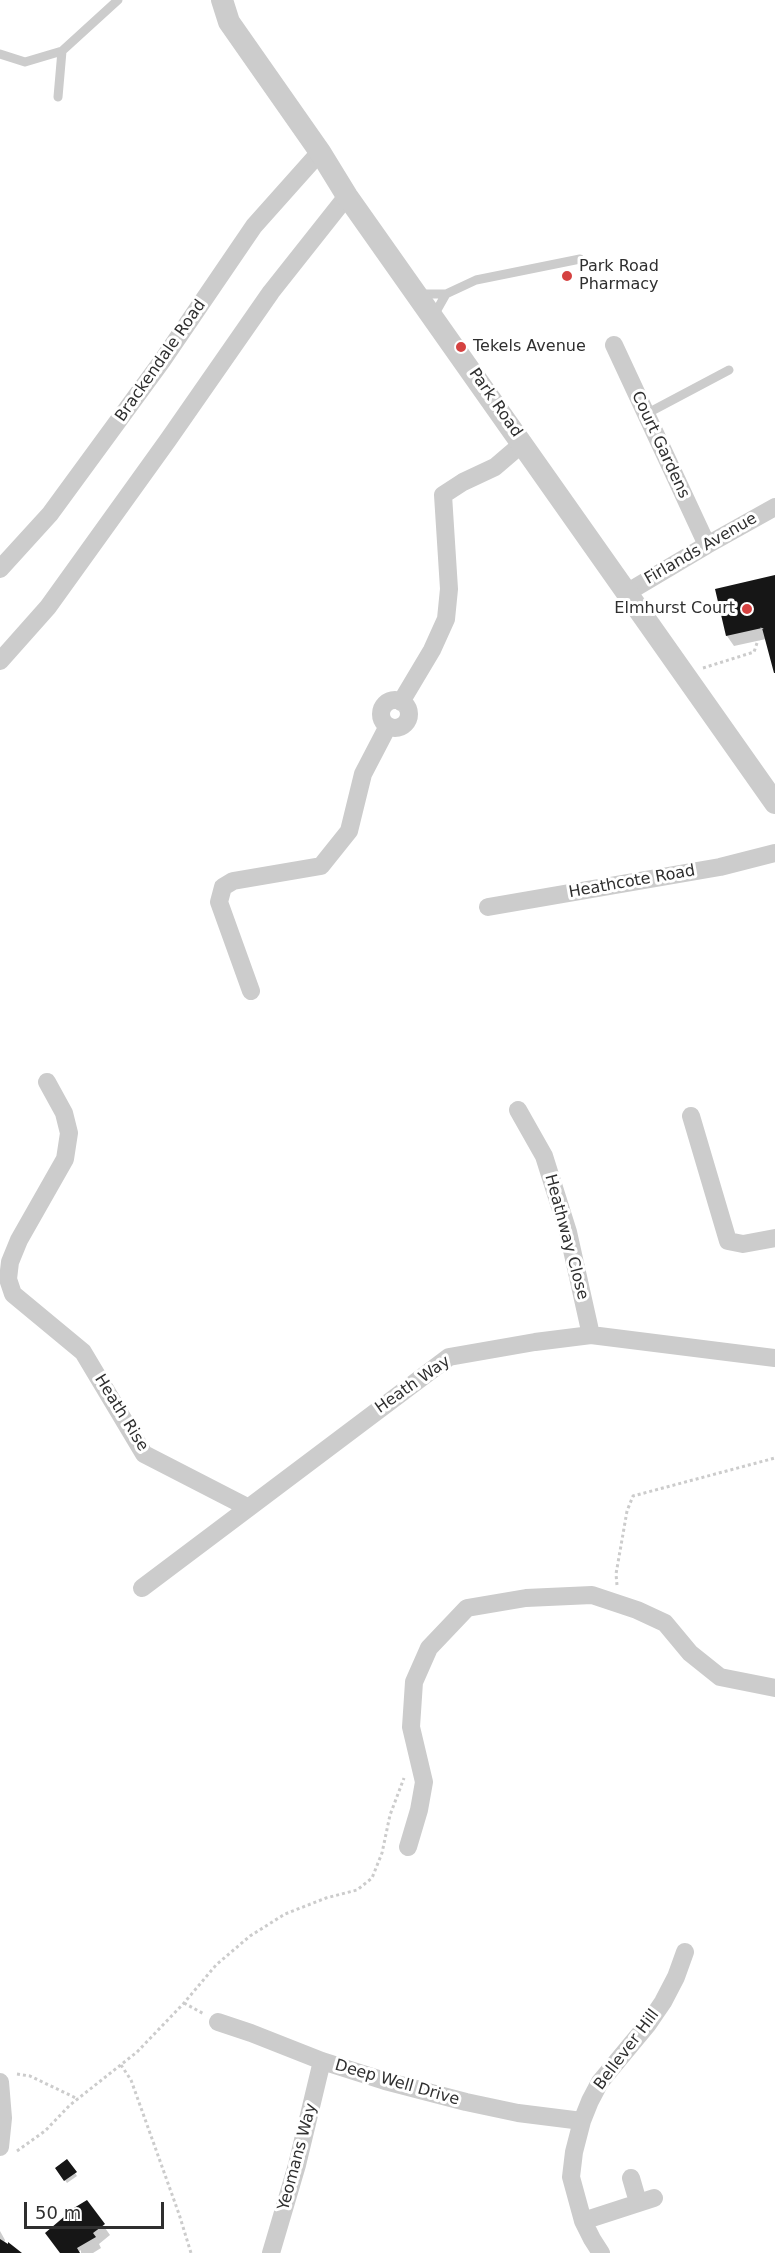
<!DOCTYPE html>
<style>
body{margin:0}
#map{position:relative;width:775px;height:2253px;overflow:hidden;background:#fff;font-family:"DejaVu Sans",sans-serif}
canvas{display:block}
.scale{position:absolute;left:24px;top:2202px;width:140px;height:27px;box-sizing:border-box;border:3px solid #2f2f2f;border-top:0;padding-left:8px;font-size:18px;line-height:21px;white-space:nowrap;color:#2f2f2f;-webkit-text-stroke:4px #fff;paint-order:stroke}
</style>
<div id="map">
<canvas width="775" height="2253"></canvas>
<div class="scale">50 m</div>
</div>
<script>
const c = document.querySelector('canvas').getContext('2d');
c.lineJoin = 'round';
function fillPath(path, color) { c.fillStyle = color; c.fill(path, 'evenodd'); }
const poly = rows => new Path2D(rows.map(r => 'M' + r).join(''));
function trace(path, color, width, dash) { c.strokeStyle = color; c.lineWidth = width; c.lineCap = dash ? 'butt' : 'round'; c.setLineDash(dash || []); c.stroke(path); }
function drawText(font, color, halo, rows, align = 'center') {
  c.font = font + ' "DejaVu Sans",sans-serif'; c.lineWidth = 6; c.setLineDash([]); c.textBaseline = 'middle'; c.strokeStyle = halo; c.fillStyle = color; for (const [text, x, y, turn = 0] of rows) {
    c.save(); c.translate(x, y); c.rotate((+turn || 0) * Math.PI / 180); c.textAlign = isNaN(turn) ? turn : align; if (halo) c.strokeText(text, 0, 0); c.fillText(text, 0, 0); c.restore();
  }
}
fillPath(poly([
 [775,577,775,670,766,639,734,646,727,636,716,590],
 [67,2161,77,2176,67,2183,56,2168],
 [103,2225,110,2235,99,2244,101,2248,93,2253,81,2253,81,2250,78,2253,60,2253],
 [0,2231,5,2240,4,2243,21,2253,0,2253]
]), '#0003');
fillPath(poly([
 [775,575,775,673,774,673,762,628,726,636,715,589],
 [67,2159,77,2172,64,2181,55,2168],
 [87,2200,105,2224,93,2233,96,2237,77,2248,80,2253,60,2253,45,2233,65,2216,64,2214],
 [0,2239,8,2244,8,2242,22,2253,0,2253]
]), '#161616');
trace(poly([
 [703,668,754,652,762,628],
 [617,1585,616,1574,627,1511,633,1496,775,1458],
 [184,2003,204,2014],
 [121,2065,131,2080,179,2214,191,2253],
 [17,2074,30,2076,78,2099],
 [17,2151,45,2131,70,2105,137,2052,184,2003,216,1965,250,1936,285,1914,326,1898,357,1890,372,1878,382,1853,390,1815,404,1778]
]), '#ccc', 3, [3, 3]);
trace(poly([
 [0,54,25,62,62,51],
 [58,97,62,51,118,0],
 [420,294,446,294,476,280,580,259],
 [433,317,446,294],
 [646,414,729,370]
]), '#ccc', 9);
trace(poly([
 [614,345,707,545],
 [0,569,50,514,162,361,254,226,320,152],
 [628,592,707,545,775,507],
 [0,661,48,607,168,440,271,292,347,196],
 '381 714a14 14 0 1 1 28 0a14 14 0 1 1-28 0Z',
 [401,702,432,650,446,619,449,589,443,495,463,482,495,467,523,443],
 [488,907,720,867,775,853],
 [251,991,219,902,223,887,233,881,321,866,349,831,363,774,388,726],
 [47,1082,64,1113,69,1133,65,1159,19,1240,10,1262,8,1279,13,1294,83,1352,144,1454,247,1507],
 [518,1110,544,1156,568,1232,591,1335],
 [691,1116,728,1241,743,1244,775,1238],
 [142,1588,449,1357,535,1342,591,1335,775,1358],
 [408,1847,419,1810,424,1782,411,1727,414,1682,429,1648,467,1608,526,1598,592,1595,637,1610,665,1623,690,1653,720,1677,775,1688],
 [218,2022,251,2033,322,2061,385,2081,466,2102,518,2113,582,2121],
 [0,2082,3,2118,0,2147],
 [631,2178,638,2202],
 [583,2221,654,2198],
 [271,2253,297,2165,322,2061],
 [601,2253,592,2239,583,2221,571,2177,574,2152,582,2121,590,2101,600,2082,648,2024,663,2002,676,1977,685,1952]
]), '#ccc', 18);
trace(poly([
 [222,0,229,22,320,152,347,196,775,803]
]), '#ccc', 22);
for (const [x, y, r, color] of [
 [567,276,6,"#d54241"],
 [461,347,6,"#d54241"],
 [747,609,6,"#d54241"]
]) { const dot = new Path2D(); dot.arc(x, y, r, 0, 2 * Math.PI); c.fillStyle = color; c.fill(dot); trace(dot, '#fff', 2); }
drawText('16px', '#2f2f2f', '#fff', [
 ["Park Road",579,267],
 ["Pharmacy",579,285],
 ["Tekels Avenue",473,347],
 ["Elmhurst Court",735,609,"right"]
], 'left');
drawText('16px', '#2f2f2f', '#fff', [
 ["Brackendale Road",161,361,-55],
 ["Park Road",495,403,55],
 ["Court Gardens",660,445,65],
 ["Firlands Avenue",701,549,-30],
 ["Heathcote Road",632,882,-10],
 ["Heathway Close",566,1237,75],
 ["Heath Way",413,1385,-35],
 ["Heath Rise",121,1413,58],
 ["Bellever Hill",627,2050,-53],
 ["Deep Well Drive",397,2083,16],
 ["Yeomans Way",298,2157,-75]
]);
</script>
